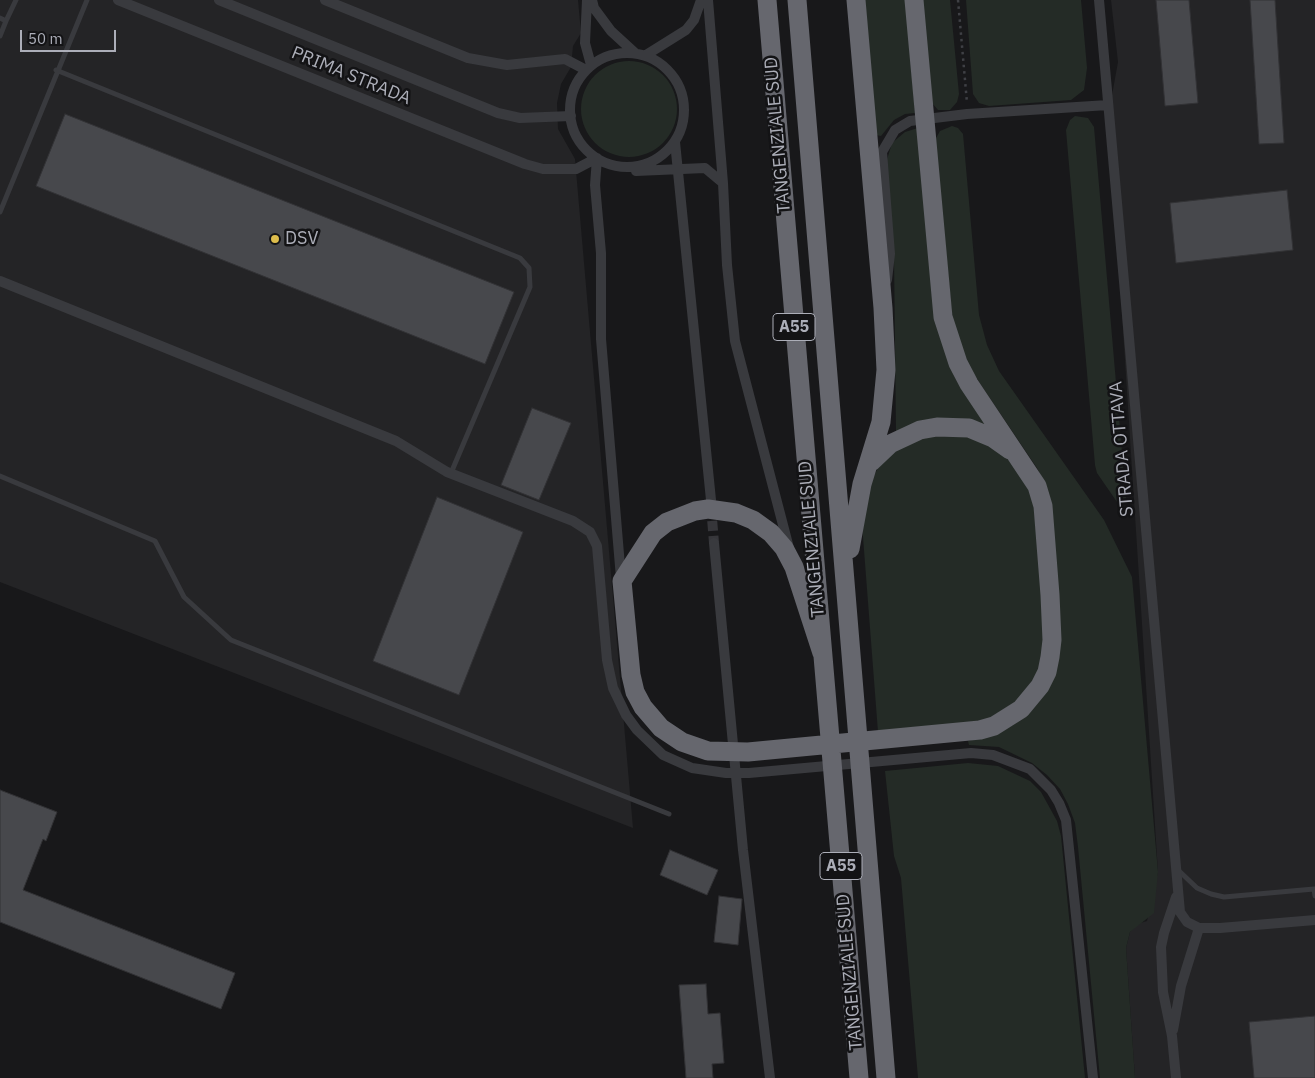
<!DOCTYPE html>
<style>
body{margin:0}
#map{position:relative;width:1315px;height:1078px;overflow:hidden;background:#18181a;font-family:"IBM Plex Sans",sans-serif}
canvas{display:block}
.scale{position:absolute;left:20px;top:30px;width:96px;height:22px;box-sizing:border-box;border:2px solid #acaeb8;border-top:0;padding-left:6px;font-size:15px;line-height:18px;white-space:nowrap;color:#acaeb8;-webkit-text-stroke:4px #131315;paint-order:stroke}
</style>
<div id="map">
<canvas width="1315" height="1078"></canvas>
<div class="scale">50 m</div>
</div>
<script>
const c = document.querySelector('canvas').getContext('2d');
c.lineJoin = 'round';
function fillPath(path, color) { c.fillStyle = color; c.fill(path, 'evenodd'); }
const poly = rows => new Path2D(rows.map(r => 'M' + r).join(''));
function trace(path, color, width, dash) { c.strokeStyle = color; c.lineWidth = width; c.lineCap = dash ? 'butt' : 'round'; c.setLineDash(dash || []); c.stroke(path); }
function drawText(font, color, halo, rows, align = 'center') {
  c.font = font + ' "IBM Plex Sans",sans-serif'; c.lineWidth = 5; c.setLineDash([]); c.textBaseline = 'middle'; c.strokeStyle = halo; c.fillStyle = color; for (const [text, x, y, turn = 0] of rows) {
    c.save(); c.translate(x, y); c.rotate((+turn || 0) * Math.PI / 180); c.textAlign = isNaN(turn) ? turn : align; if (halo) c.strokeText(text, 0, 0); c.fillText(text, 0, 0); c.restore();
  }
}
fillPath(poly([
 [0,0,578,0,581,33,573,46,571,67,561,84,557,103,558,129,575,159,633,828,0,582],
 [1111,0,1315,0,1315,1078,1135,1078,1126,948,1130,932,1137,924,1147,921,1158,872,1109,112,1118,62]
]), '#242426');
fillPath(poly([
 [865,0,906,0,915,113,905,114,894,120,881,136,876,135],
 [922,0,950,0,959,94,957,102,950,110,938,110,932,103],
 [966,0,1081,0,1087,68,1084,90,1071,100,989,106,979,103,973,94],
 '581 109a48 48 0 1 1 96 0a48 48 0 1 1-96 0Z',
 [1075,116,1088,118,1094,127,1126,499,1123,503,1117,502,1097,473,1095,465,1066,130,1070,120],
 [952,126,958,128,963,134,979,315,987,345,999,371,1104,520,1132,577,1158,872,1154,913,1130,932,1126,948,1135,1078,1100,1078,1078,847,1075,823,1068,804,1060,789,1047,775,1032,763,999,747,969,745,968,741,995,734,1013,725,1026,715,1047,689,1046,486,1037,468,969,367,953,324,935,140,940,131],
 [918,128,935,319,951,367,990,427,962,419,937,418,896,432,894,256,886,163,892,143,905,132],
 [950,434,976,438,1011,460,1033,496,1046,639,1042,663,1032,683,1017,701,990,718,972,724,878,732,862,524,872,479,878,468,895,450,920,438],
 [968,763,998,766,1030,781,1041,792,1057,821,1061,836,1085,1078,918,1078,901,878,894,856,885,771]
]), '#242b26');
const building = poly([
 [1156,0,1189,0,1198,103,1165,106,1156,0],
 [1250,0,1275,0,1284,143,1259,144,1250,0],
 [65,114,514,292,485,364,36,186,65,114],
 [1287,190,1293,250,1176,263,1170,203,1287,190],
 [532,408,571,423,539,500,501,485,532,408],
 [437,497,523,532,459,695,373,661,437,497],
 [0,790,57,812,46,841,43,839,23,890,235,973,221,1009,0,922,0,790],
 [670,850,718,870,707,895,660,875,670,850],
 [719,896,742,899,738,945,714,942,719,896],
 [706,984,708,1014,720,1013,724,1063,712,1064,713,1078,686,1078,679,985,706,984],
 [1315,1016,1315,1078,1254,1078,1249,1022,1315,1016]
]);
fillPath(building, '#47484c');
trace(building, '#323235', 1);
trace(poly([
 [711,506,714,543]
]), '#36363a', 10, [10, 5]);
trace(poly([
 [958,0,967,103]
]), '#3f4045', 2.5, [2.5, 4]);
trace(poly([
 [0,18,6,21,16,0],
 [0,36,6,21],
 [56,70,520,258,529,268,530,287,451,473],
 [0,212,87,0],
 [0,476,155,541,184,597,231,640,669,814],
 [1177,869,1197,888,1211,894,1224,897,1314,889,1315,896]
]), '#393a3e', 5);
trace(poly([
 [118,0,525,164,543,169,576,169,597,158],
 [219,0,498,113,520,118,571,116],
 [325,0,468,58,507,65,565,59,586,70],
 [587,0,585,43,591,65],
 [592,0,594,8,611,31,635,53],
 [708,0,723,183,727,265,735,341,789,548],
 [1099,0,1180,912,1187,922,1199,928,1220,928,1315,920],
 '570 110a57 57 0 1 1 114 0a57 57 0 1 1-114 0Z',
 [646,55,686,30,694,20,701,0],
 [675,142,711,500],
 [597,158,595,185,601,253,601,339,621,578],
 [636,171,705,168,723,183],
 [887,280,890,254,882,152,895,130,910,121,967,114,1108,105],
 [0,281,396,441,447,472,573,521,590,532,597,546,607,660,613,688,626,715,637,730,663,755,692,768,726,773,749,773,971,753,993,755,1030,769,1051,790,1059,803,1066,820,1093,1078],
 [714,543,743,850,770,1078],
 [1176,897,1164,933,1161,947,1163,992,1172,1036,1176,1078],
 [1173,1030,1181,986,1199,928]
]), '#393a3e', 10);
trace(poly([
 [767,0,859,1078],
 [797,0,886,1078],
 [871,462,890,444,920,430,937,427,969,428,993,438,1010,450],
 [850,549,862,484,881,422,886,370,883,308,856,0],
 [822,653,794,567,784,548,771,533,753,520,736,513,708,509,695,511,667,522,653,533,622,581,631,675,635,692,643,707,661,728,682,742,708,751,748,752,980,730,994,726,1021,709,1040,686,1047,672,1050,657,1052,640,1050,595,1043,506,1037,486,969,384,958,363,943,317,914,0]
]), '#66676e', 19);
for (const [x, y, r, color] of [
 [275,239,5,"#ddbd4c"]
]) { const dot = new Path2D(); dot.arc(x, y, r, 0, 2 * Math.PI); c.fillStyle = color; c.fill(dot); trace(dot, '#131315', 2); }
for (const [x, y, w] of [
 [794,327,42],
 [841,866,42]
]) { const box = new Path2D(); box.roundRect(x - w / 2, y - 13.5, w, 27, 4); c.fillStyle = '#131315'; c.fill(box); trace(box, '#acaeb8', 1); }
drawText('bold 16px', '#acaeb8', null, [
 ["A55",794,327],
 ["A55",841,866]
]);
drawText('18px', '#acaeb8', '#131315', [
 ["PRIMA STRADA",351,76,22],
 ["TANGENZIALE SUD",778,135,-95],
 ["STRADA OTTAVA",1122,449,-95],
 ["TANGENZIALE SUD",812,539,-95],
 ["TANGENZIALE SUD",850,972,-95]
]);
drawText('18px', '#acaeb8', '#131315', [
 ["DSV",285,239]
], 'left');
</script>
